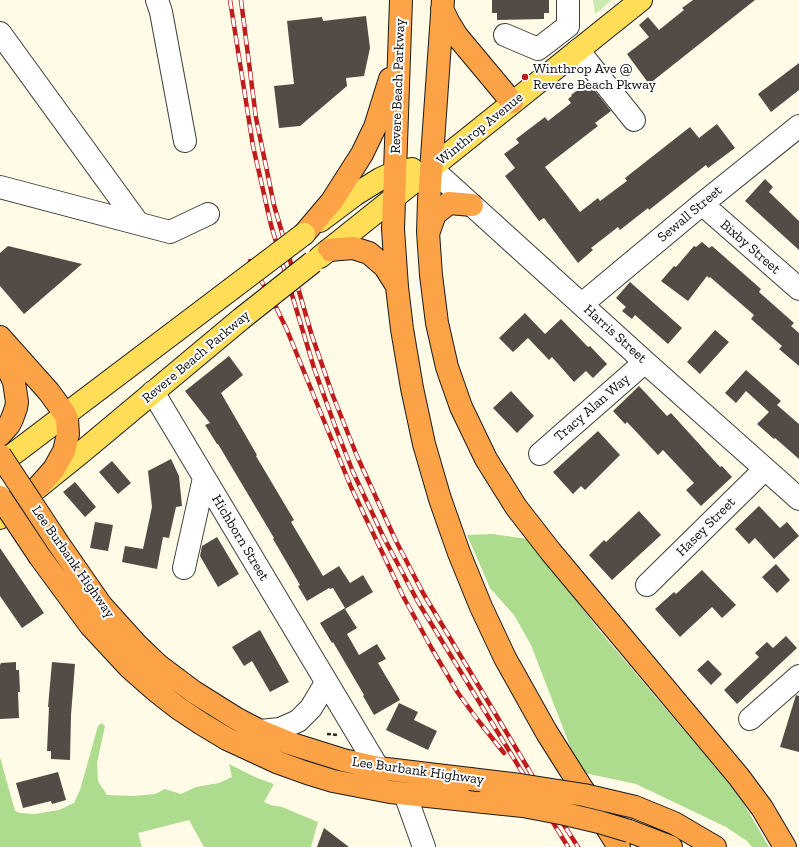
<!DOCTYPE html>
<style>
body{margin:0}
canvas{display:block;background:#fffbe6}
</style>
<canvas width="799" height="847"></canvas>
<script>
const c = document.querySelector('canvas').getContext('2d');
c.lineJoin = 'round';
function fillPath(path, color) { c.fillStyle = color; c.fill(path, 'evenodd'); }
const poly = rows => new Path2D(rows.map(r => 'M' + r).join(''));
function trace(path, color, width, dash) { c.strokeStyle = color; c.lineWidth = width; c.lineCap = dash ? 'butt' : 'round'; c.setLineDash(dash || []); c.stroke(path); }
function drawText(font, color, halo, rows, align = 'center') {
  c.font = font + ' "Zilla Slab",serif'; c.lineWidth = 4; c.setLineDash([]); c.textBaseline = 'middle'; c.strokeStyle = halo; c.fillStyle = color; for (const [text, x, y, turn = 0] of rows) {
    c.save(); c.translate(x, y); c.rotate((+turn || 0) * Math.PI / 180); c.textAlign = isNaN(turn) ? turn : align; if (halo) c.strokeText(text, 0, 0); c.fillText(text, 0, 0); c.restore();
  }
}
fillPath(poly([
 [593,0,612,0,595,14]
]), '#cbeaaf');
fillPath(poly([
 [492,534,528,539,541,553,598,629,738,794,769,847,752,847,747,841,726,827,636,784,580,772,531,645,514,615,490,588,467,535],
 [102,723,105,726,97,763,98,781,107,795,134,796,155,794,165,789,181,794,196,787,219,783,232,777,229,764,257,778,274,784,264,802,271,805,282,807,318,822,311,847,204,847,189,820,138,833,142,847,0,847,0,757,15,811,20,813,34,814,59,810,74,803,80,790,98,726]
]), '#addc8e');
fillPath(poly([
 [492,0,549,0,549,13,544,13,544,19,497,20,497,13,492,13],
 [693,0,755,0,649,84,627,54,649,37,639,25,648,17,659,30,684,10,682,8],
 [366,16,370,48,364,76,346,78,347,86,300,126,279,128,274,86,294,84,287,21,322,17,323,21],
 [799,63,799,90,771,112,758,94],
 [588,82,611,111,595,123,598,126,545,167,580,212,598,198,600,201,627,181,625,178,690,127,699,138,717,124,735,148,708,168,706,165,649,210,648,208,620,230,618,227,591,248,593,250,578,263,544,218,539,221,505,176,515,168,504,154,519,143,516,139,545,117,548,121,571,103,568,99,572,96,571,95],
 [765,179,773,187,769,192,799,221,799,250,745,201],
 [702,242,709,248,712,246,761,289,759,292,794,323,791,326,799,333,799,366,779,349,782,346,751,319,754,315,710,277,709,278,707,276,688,301,661,281,674,266,676,267,694,246,696,247],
 [8,246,82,264,24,314,0,286,0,253],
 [630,282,682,328,668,344,635,315,632,319,622,311,626,307,616,298],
 [525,313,545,334,561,319,588,347,590,346,607,364,593,378,586,371,574,382,552,357,549,360,528,338,513,352,499,338],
 [715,330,729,342,700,374,687,362],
 [229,356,243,375,221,393,257,455,256,456,294,520,291,522,323,576,339,566,350,583,363,575,373,592,345,609,357,628,347,634,359,655,377,644,386,659,378,663,400,700,374,715,363,696,364,695,333,642,332,643,320,623,345,608,333,588,330,589,329,588,307,601,298,586,300,585,273,539,274,538,218,444,217,444,205,425,210,423,185,391],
 [746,370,781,401,777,405,799,424,799,459,775,438,774,439,757,424,769,412,746,391,736,403,725,393],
 [639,386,667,416,671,413,720,467,722,466,732,477,701,506,686,490,694,483,663,450,658,455,627,422,625,424,613,411],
 [511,391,534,416,517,433,493,408],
 [598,431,620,455,585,490,581,486,573,494,553,472],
 [171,459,179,476,182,506,176,507,169,538,163,537,157,569,122,562,125,546,143,549,152,507,148,471],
 [112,461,131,483,118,494,99,472],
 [75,482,96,507,85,517,63,492],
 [759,506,780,528,787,522,799,536,774,559,755,538,749,544,735,529],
 [639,511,661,535,612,580,589,555,604,540,606,542],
 [95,522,113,525,108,551,90,548],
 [217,537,239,574,218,587,200,556,202,546],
 [0,548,44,613,22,628,0,596],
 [776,564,790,580,777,593,762,577],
 [702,570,736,605,722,618,712,607,680,637,655,609,674,592,676,594],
 [260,630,289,682,270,692,252,661,244,666,232,647],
 [786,636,797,648,737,704,724,690,759,657,755,653,767,642,773,648],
 [708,660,722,674,711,685,697,670],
 [16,662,16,670,19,670,20,692,18,692,19,718,0,719,0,665,1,663],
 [52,662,75,664,71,715,70,760,51,759,51,751,47,751,49,707,48,707],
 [796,695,799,696,799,752,780,747],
 [399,703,418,712,414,720,437,731,428,750,386,730],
 [58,772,66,800,52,804,51,801,23,808,16,783],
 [324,828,349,847,317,847]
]), '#534b46');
const minor = poly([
 [157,0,161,12,185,141],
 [0,33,138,223],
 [505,35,538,49,568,26,568,0],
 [578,50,634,120],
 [431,168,645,362,799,499],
 [0,187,170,232,208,214],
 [702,204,799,289],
 [582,304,702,204,799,126],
 [153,392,378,768],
 [540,454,645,362],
 [184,568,204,478],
 [647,585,765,469],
 [750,719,799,676],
 [260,731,280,729,298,721,311,708,326,683],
 [405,794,424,847]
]);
const major = poly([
 [320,221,356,194,380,179,395,172,412,169],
 [320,257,641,0],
 [0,464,230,290],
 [0,518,83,451,241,319]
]);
const highway = poly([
 [401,0,393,229,397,287,402,329,412,388,424,444,440,499,459,553,481,607,505,658,547,733,619,847],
 [443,0,429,200,428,232,431,275,437,323,447,367,461,407,486,459,516,507,551,552,739,777,762,808,785,847],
 [442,9,449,23,457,36,512,102],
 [429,231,435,214,449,203,472,205],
 [304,234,332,201,362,154,375,127,390,79],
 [329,250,353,248,369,253,385,267,397,286],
 [0,337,49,392,65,414,67,419,68,434,64,451,54,469,39,486],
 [0,350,14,382,17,402,16,408,12,419,9,425,0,435],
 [58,543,101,605,138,646,158,665,194,692,237,719,260,731,289,743,343,760,378,768,470,779],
 [40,557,90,625,130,668,155,690,178,708,202,724,227,739,279,763,307,773,333,781,390,792,484,802],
 [635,807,674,823,715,847],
 [629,831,671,847]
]);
trace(minor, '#3d3d3d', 24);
trace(major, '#1b1b1b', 24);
trace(highway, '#1b1b1b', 24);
trace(poly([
 [327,734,338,735]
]), '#2c2c2c', 2.5, [4, 2]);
trace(minor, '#fff', 22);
trace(major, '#ffdd56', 22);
trace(highway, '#fca247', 22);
const rail = poly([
 [230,0,253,146,271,225,314,368,335,426,353,472,383,536,418,602,568,847],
 [241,0,256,118,274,205,312,336,333,396,357,456,396,541,423,593,535,780,578,847],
 [250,261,276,307,287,330,351,487,403,596,432,649,458,693,477,719,504,753]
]);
trace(rail, '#bf1c1d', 4.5);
trace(rail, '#fff', 3, [9]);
const majorBridge = poly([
 [230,290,304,234],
 [241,319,313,262]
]);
const highwayBridge = poly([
 [0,455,58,543],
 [0,497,40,557],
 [470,779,520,785,584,795,635,807],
 [484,802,523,806,565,814,599,822,629,831]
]);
trace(majorBridge, '#1b1b1b', 24, []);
trace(highwayBridge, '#1b1b1b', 24, []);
trace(majorBridge, '#ffdd56', 22);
trace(highwayBridge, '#fca247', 22);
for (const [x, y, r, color] of [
 [525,77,4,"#bf1c1d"]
]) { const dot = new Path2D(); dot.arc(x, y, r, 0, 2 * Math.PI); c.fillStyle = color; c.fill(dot); trace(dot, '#fff', 1.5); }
drawText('14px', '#0a0a0a', '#fff', [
 ["Winthrop Ave @",533,69],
 ["Revere Beach Pkway",533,85]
], 'left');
drawText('14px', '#0a0a0a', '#fff', [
 ["Revere Beach Parkway",398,86,-88],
 ["Winthrop Avenue",480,129,-39],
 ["Sewall Street",690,214,-40],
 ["Bixby Street",750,247,41],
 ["Harris Street",615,334,42],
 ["Revere Beach Parkway",196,357,-40],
 ["Tracy Alan Way",592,408,-41],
 ["Hasey Street",706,527,-45],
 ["Hichborn Street",240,538,59],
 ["Lee Burbank Highway",73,562,55],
 ["Lee Burbank Highway",418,771,8]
]);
</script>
